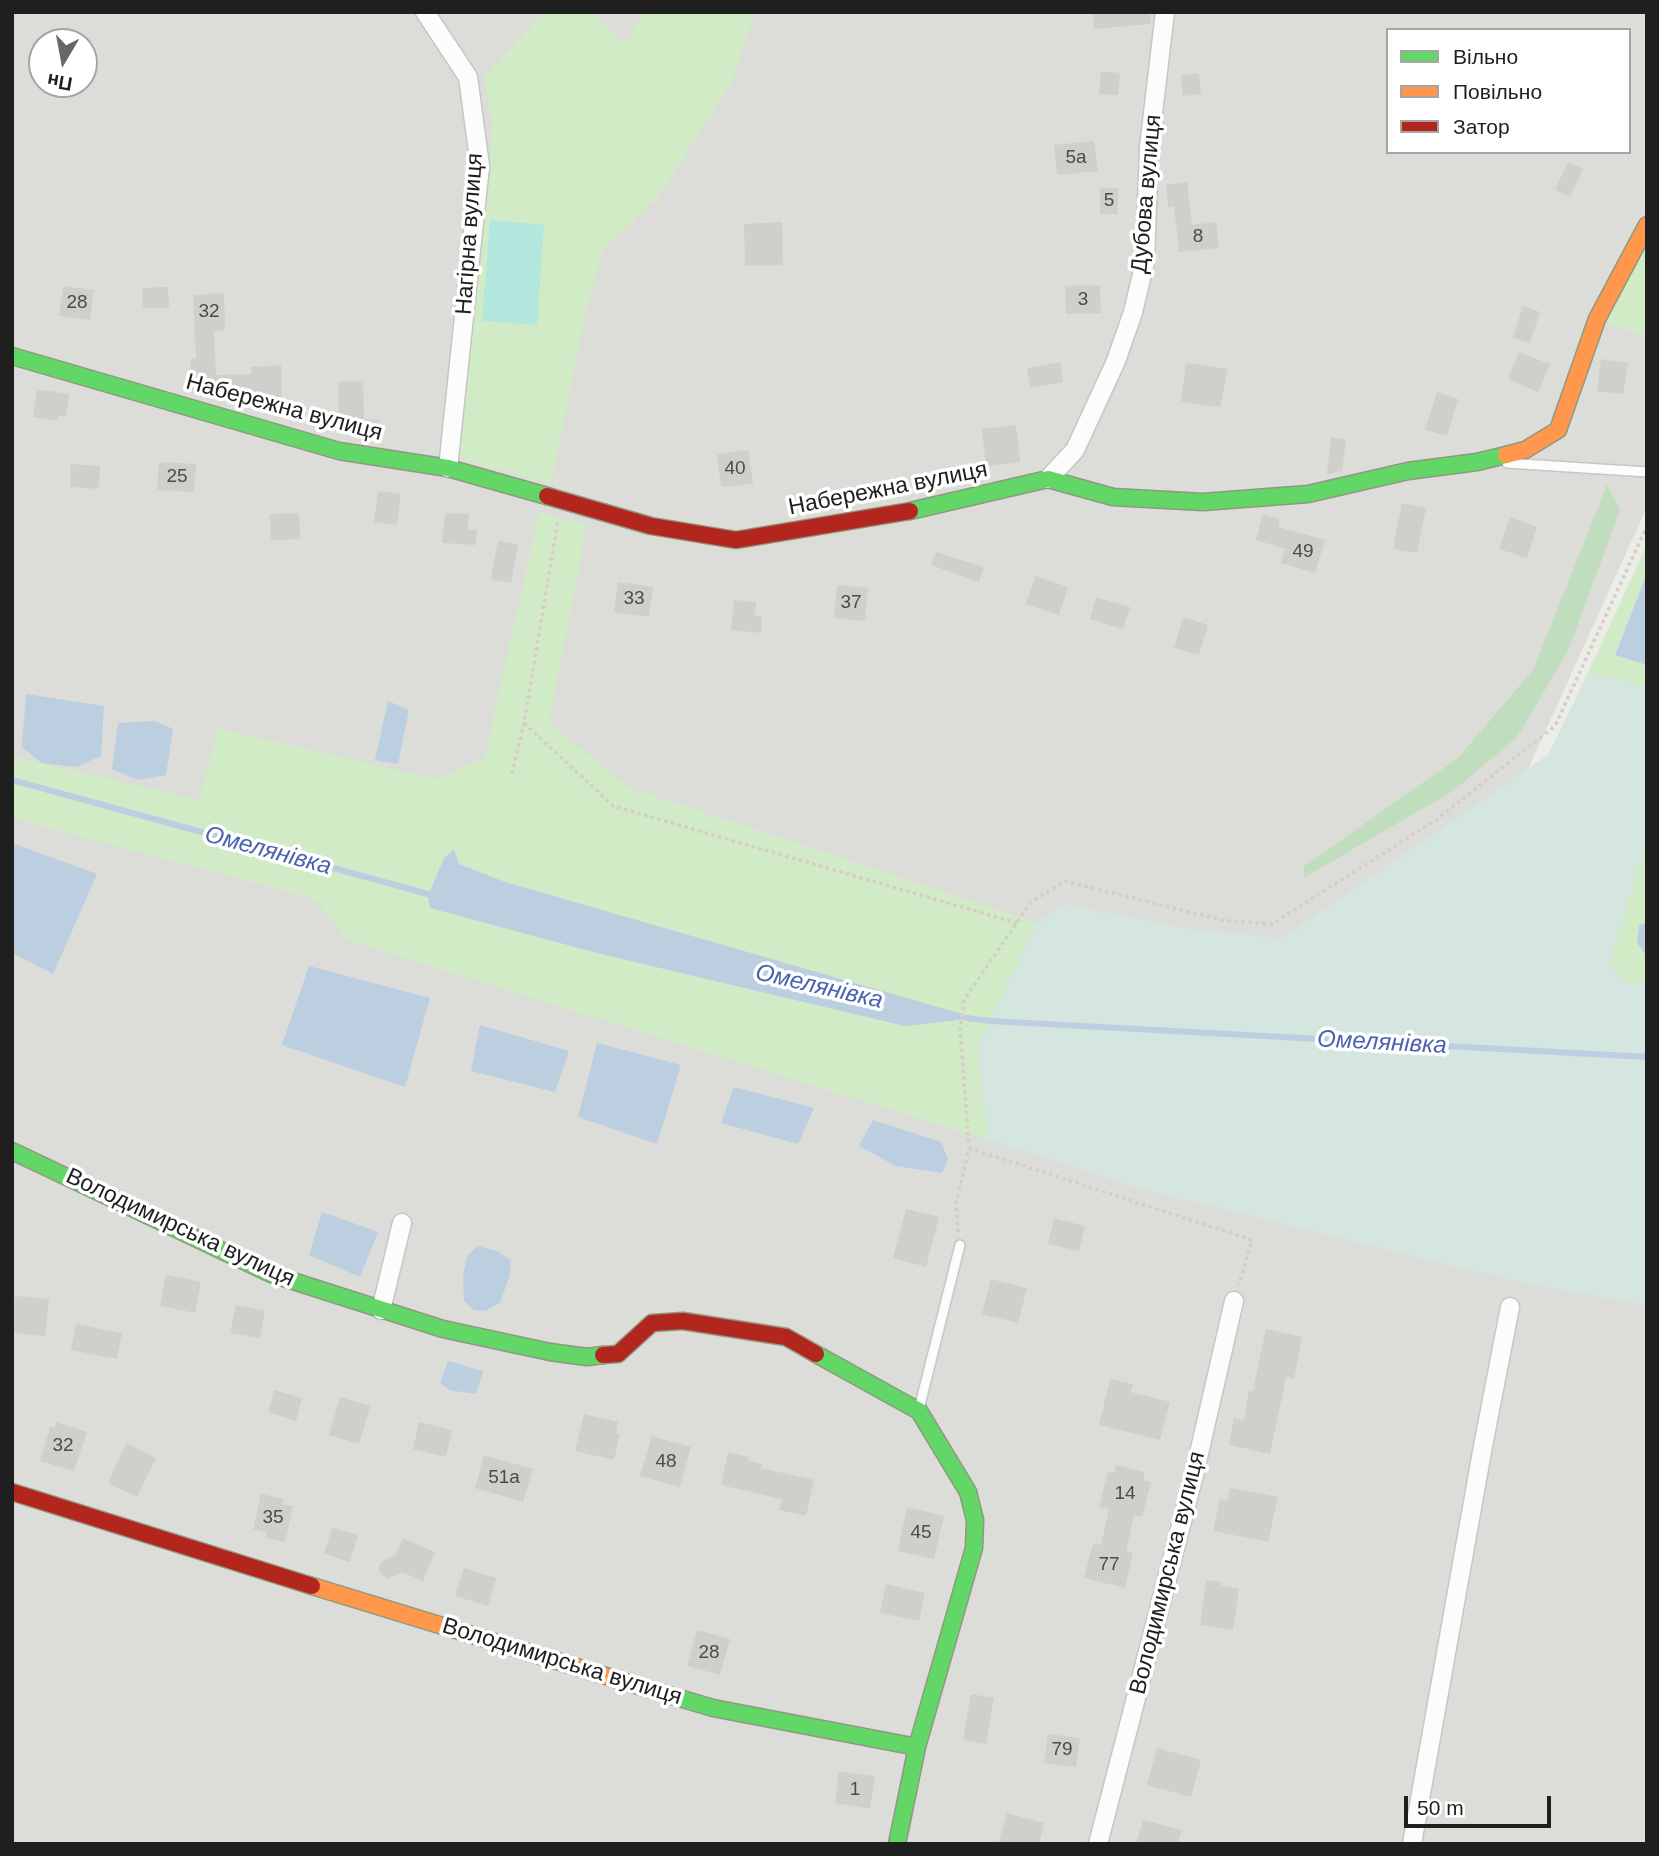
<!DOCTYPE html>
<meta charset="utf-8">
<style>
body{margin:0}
#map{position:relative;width:1659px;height:1856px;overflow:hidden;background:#edede8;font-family:Arial,sans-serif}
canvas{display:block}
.frame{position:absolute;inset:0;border:14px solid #1f1f1f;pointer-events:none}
.legend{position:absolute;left:1386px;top:28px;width:245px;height:126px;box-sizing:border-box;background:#fff;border:2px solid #a5a5a5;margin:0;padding:9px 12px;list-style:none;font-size:21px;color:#1f1f1f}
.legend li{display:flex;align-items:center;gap:14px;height:35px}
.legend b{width:35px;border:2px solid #a5a5a5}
.north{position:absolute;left:28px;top:28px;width:70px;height:70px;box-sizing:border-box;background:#fff;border:2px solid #a5a5a5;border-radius:50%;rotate:190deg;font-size:19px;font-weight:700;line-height:28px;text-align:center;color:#1f1f1f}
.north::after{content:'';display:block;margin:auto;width:24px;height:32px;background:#676765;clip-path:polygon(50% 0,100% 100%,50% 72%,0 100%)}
.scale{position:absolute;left:1404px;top:1796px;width:147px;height:32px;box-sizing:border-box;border:4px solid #1f1f1f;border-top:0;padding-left:9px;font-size:21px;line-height:24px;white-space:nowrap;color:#1f1f1f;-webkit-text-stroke:5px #fff;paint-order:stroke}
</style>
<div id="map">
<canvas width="1659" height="1856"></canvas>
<div class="frame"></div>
<ul class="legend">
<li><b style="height:9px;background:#63d668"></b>Вільно</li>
<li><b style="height:9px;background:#ff974d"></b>Повільно</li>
<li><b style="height:9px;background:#b3261e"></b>Затор</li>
</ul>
<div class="north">Пн</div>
<div class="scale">50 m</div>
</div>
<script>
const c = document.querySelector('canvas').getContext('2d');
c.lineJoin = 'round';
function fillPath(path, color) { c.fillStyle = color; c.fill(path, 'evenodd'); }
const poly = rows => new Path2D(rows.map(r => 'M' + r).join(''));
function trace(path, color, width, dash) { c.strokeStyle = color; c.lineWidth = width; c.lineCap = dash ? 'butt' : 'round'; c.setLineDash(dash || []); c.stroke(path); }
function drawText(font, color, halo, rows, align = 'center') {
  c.font = font + ' Arial,sans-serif'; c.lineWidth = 7; c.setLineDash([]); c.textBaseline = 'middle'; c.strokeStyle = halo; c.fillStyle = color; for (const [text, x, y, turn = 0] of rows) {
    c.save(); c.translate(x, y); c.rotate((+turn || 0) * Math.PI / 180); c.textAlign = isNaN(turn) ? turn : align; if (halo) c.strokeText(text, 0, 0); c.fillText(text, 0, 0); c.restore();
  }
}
fillPath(poly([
 [12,12,1647,12,1647,212,1592,317,1647,336,1647,507,1529,767,1213,1070,1647,1089,1647,1844,12,1844],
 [1388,30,1629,30,1629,152,1388,152],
 [42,42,84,42,84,84,42,84]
]), '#dcdcd9');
fillPath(poly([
 [545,12,592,12,625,44,644,12,755,12,731,85,657,199,603,251,585,315,551,484,458,458,492,127,484,76],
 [1647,235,1647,336,1602,321],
 [539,513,587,524,549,723,630,788,1037,923,977,1048,988,1140,346,940,315,899,12,818,12,756,199,800,218,728,435,779,484,758],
 [454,851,459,864,505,882,973,1018,905,1026,601,954,430,908,428,896,444,858],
 [1647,544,1647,573,1615,654,1647,665,1647,687,1588,673],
 [1647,836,1647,923,1639,925,1637,943,1647,957,1647,983,1624,983,1609,964]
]), '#d0ebc6');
fillPath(poly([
 [1607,485,1620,510,1568,651,1517,737,1453,791,1305,877,1303,867,1458,758,1533,670]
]), '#c0ddbd');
fillPath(poly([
 [1588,673,1647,687,1647,836,1609,964,1624,982,1647,983,1647,1276,1644,1305,1519,1282,1152,1192,988,1140,977,1048,1037,923,1062,904,1195,930,1282,938,1548,755]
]), '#d5e5e0');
fillPath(poly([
 [490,220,544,225,537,325,482,321]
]), '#b3e6dd');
fillPath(poly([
 [1647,573,1647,665,1615,655],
 [26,694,104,706,101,756,76,767,42,763,22,747],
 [388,701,409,710,398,764,375,760],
 [155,721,173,729,166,775,138,780,112,769,118,723],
 [12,843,97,874,53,974,12,953],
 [454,850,459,864,505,882,976,1018,905,1026,601,954,430,908,428,896,444,858],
 [1647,923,1647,957,1637,943,1639,925],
 [309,966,430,998,405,1087,282,1045],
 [480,1025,569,1051,555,1092,471,1071],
 [597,1043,681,1065,657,1144,578,1117],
 [734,1087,814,1108,798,1144,721,1123],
 [873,1120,941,1142,948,1159,942,1173,896,1166,859,1146],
 [322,1212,378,1232,360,1277,309,1255],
 [478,1246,499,1252,511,1261,509,1277,500,1303,485,1311,474,1310,464,1301,463,1276,467,1256],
 [448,1361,483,1371,476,1394,449,1390,440,1383]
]), '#bbcfe1');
trace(poly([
 [12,780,435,896],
 [967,1018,991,1021,1647,1057]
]), '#bbcfe1', 6);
fillPath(poly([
 [1093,12,1150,12,1151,24,1094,29],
 [1101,71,1120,73,1118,95,1099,94],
 [1199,73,1201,94,1183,96,1181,75],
 [1094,141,1098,171,1057,175,1054,145],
 [1568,162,1583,169,1570,197,1555,190],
 [1187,182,1192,225,1216,222,1219,248,1179,252,1174,206,1168,207,1166,185],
 [1100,188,1118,188,1118,214,1100,214],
 [782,222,783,265,745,266,744,224],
 [1100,285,1101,313,1066,314,1065,286],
 [63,286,94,290,90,320,59,316],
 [168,287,169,308,143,308,142,288],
 [224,293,225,330,214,331,216,375,251,374,251,367,281,365,282,398,252,399,252,392,191,393,190,359,196,359,193,295],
 [1523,306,1540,312,1530,343,1513,338],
 [1519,352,1550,364,1538,392,1508,379],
 [1601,359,1628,363,1623,394,1597,391],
 [1060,362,1063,382,1030,388,1027,368],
 [1186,363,1228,369,1220,407,1181,402],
 [363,381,364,419,379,420,378,436,343,434,344,414,339,414,338,382],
 [37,389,69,394,66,417,58,416,57,421,33,417],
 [1437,392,1458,399,1447,436,1425,430],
 [1016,425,1020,462,986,466,982,429],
 [1331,437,1346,439,1342,471,1327,474],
 [748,450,753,484,721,487,717,454],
 [159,462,196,464,194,492,157,490],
 [71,464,100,466,99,489,70,487],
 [378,491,401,494,397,525,374,522],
 [1402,503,1426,508,1417,553,1393,549],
 [299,513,300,539,271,540,270,514],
 [445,513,469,514,468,529,477,530,476,545,442,543],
 [1263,514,1280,519,1278,527,1325,540,1315,573,1281,563,1285,549,1256,540],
 [1510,517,1537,527,1527,558,1499,549],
 [498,541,518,544,511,583,491,579],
 [936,552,984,567,979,582,931,565],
 [1035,576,1068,587,1059,615,1026,604],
 [618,582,653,587,649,617,614,612],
 [837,585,868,588,865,621,834,618],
 [1096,597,1130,607,1123,629,1090,619],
 [734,600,756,602,755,616,762,617,761,633,731,630],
 [1183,617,1208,625,1199,655,1174,648],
 [906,1209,939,1217,926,1267,893,1258],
 [1054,1218,1085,1226,1079,1251,1048,1244],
 [166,1275,201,1282,195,1313,160,1306],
 [991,1279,1027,1288,1018,1323,982,1314],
 [15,1296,49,1299,45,1336,12,1333],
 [236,1305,265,1311,260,1338,230,1333],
 [76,1324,122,1333,117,1359,71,1350],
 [1266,1329,1302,1337,1294,1379,1286,1377,1270,1454,1229,1445,1234,1418,1244,1420,1249,1390,1253,1391],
 [1110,1379,1133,1384,1131,1392,1170,1402,1160,1440,1099,1425],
 [274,1390,302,1398,296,1421,268,1412],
 [340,1397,370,1406,359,1444,329,1435],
 [584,1414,618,1422,616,1433,620,1434,614,1460,575,1451],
 [56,1422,87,1432,74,1471,40,1461,50,1427,55,1427],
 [419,1422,452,1430,446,1457,413,1449],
 [652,1436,691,1447,680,1487,640,1476],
 [126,1443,156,1458,137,1497,108,1483],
 [728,1452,749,1457,748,1461,762,1464,761,1468,814,1480,806,1516,779,1510,782,1499,721,1485],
 [484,1455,533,1469,523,1502,475,1488],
 [1116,1465,1145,1472,1143,1480,1151,1482,1142,1517,1134,1515,1126,1551,1133,1553,1125,1588,1084,1578,1093,1543,1101,1545,1109,1509,1099,1507,1108,1471,1114,1473],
 [1230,1488,1278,1497,1268,1542,1213,1531,1220,1499,1227,1501],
 [261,1494,284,1499,283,1504,293,1506,285,1542,266,1538,267,1532,253,1529],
 [907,1507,944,1516,934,1559,898,1551],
 [332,1528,358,1535,350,1562,324,1554],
 [403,1538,435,1552,423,1581,402,1572,388,1579,380,1573,379,1567,382,1562,396,1554],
 [464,1568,496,1578,488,1606,455,1596],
 [1206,1580,1222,1582,1221,1586,1239,1589,1233,1630,1200,1625],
 [886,1584,925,1593,919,1621,880,1613],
 [697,1630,730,1639,720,1675,687,1666],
 [971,1694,994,1698,986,1744,963,1740],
 [1048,1734,1080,1738,1076,1767,1044,1763],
 [1157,1748,1201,1760,1191,1797,1147,1785],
 [839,1771,875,1776,870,1809,835,1803],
 [1007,1813,1044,1823,1039,1844,998,1844],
 [1143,1820,1182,1830,1178,1844,1136,1844]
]), '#d0cfcb');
const lane = poly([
 [1507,463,1647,472],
 [919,1409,960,1245]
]);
const street = poly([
 [425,12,468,77,480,166,448,468],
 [1048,479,1075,450,1116,361,1133,312,1145,262,1149,147,1165,12],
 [381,1310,402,1223],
 [1098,1844,1194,1475,1234,1301],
 [1412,1844,1483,1446,1510,1307]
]);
const fast = poly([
 [12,356,339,451,448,468,547,496],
 [910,511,1048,479,1113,497,1203,502,1308,494,1408,471,1477,462,1506,455],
 [12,1151,271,1274,443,1329,550,1352,587,1357,603,1355],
 [816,1354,919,1411,968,1492,975,1520,974,1548,917,1747],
 [642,1687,713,1708,917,1747,897,1844]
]);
const slow = poly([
 [1506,455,1525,450,1558,430,1597,319,1647,225],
 [312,1586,642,1687]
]);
const jam = poly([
 [547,496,651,526,736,540,910,511],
 [603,1355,618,1354,652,1323,683,1321,786,1337,816,1354],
 [12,1492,312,1586]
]);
trace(lane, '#c6c6c4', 12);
trace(street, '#c6c6c4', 21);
trace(fast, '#909880', 19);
trace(slow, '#909880', 19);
trace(jam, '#909880', 19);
trace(poly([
 [524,723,613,806,1017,923],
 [512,774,524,723,558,521],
 [969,1148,1252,1240,1239,1285],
 [958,1232,956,1203,969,1148,960,1029,964,1000,1031,902,1065,881,1222,920,1272,924,1436,820,1555,726,1647,526]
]), '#d6cdc8', 3.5, [3.5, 3.5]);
trace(lane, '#fcfcfc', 9);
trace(street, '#fcfcfc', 18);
trace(fast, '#63d668', 16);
trace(slow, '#ff974d', 16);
trace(jam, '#b3261e', 16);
drawText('19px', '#4b4b4a', null, [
 ["5а",1076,158],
 ["5",1109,201],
 ["8",1198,237],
 ["3",1083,300],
 ["28",77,303],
 ["32",209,312],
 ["40",735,469],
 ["25",177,477],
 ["49",1303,552],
 ["33",634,599],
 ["37",851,603],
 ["32",63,1446],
 ["48",666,1462],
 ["51а",504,1478],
 ["14",1125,1494],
 ["35",273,1518],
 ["45",921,1533],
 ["77",1109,1565],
 ["28",709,1653],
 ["79",1062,1750],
 ["1",855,1790]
]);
drawText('23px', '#1f1f1f', '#fff', [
 ["Дубова вулиця",1147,194,-85],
 ["Нагірна вулиця",470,234,-86],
 ["Набережна вулиця",284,408,15],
 ["Набережна вулиця",888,489,-11],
 ["Володимирська вулиця",180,1228,25],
 ["Володимирська вулиця",1168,1573,-76],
 ["Володимирська вулиця",562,1662,17]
]);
drawText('italic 24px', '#4a62b0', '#fff', [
 ["Омелянівка",268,851,15],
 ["Омелянівка",819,987,13],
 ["Омелянівка",1382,1043,3]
]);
</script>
